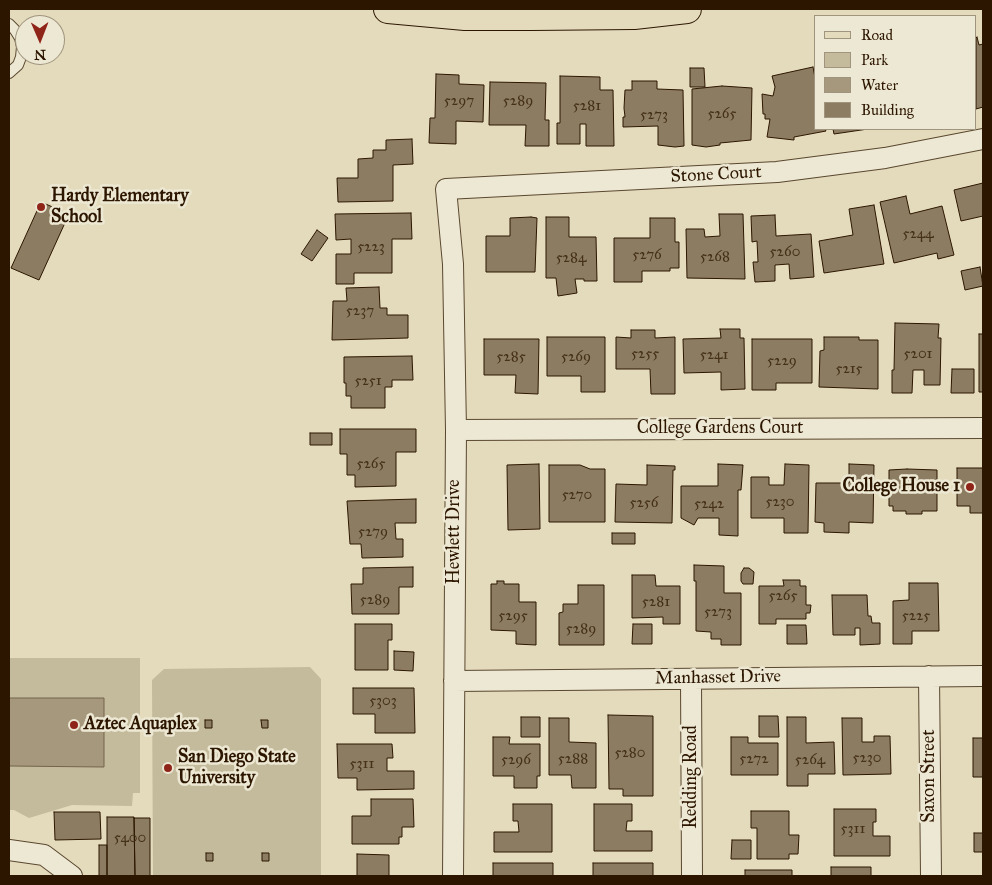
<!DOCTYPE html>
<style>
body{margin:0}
#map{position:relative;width:992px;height:885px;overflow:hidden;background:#e3dbbc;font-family:"IM FELL Great Primer",serif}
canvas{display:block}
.frame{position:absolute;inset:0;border:10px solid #2d1600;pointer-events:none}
.legend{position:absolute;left:814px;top:15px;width:162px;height:115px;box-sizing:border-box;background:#ede8d3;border:1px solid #a0947f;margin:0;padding:6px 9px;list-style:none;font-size:15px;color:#2d1600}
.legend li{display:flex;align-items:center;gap:10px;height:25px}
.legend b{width:25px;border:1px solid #a0947f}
.north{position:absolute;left:15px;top:15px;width:50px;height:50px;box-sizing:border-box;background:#ede8d3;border:1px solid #a0947f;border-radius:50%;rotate:179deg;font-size:14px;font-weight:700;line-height:20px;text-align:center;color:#2d1600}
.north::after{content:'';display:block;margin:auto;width:18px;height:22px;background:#8f2418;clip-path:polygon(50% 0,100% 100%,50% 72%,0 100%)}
</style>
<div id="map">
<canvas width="992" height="885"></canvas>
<div class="frame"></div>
<ul class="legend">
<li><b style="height:6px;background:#e3dbbc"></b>Road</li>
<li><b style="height:14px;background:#c4ba9c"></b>Park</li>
<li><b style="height:14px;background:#a5987c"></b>Water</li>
<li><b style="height:14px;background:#8c7c62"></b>Building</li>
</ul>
<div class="north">N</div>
</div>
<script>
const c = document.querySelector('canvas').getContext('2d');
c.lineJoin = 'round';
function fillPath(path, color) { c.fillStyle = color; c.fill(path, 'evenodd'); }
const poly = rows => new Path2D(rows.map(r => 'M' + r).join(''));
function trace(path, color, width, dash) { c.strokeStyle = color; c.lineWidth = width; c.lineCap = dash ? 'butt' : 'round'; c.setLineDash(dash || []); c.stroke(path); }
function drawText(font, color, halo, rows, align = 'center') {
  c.font = font + ' "IM FELL Great Primer",serif'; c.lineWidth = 5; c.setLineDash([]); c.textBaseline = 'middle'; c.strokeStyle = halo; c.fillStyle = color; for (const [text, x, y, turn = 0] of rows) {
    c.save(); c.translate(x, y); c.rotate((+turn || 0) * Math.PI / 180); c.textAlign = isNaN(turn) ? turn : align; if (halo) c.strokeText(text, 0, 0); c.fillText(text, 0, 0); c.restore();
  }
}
fillPath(poly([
 [9,658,140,658,140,793,133,793,132,806,72,805,29,818,14,810,9,810],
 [310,667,321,679,321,876,153,876,152,680,164,669]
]), '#c4ba9c');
const water = poly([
 [9,698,104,698,104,767,9,766,9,698]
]);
fillPath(water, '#a5987c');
trace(water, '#75644a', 1);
const building = poly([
 [977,37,979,45,983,44,983,107,976,109,976,38,977,37],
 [813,67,816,83,816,129,825,129,826,131,794,137,794,140,767,137,770,119,765,119,765,114,763,114,762,94,773,96,775,87,772,76,813,67],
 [690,68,704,68,705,87,690,87,690,68],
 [436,74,459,75,459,84,484,85,483,122,456,121,456,144,429,143,430,118,435,118,436,74],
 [560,76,600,77,600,90,613,90,614,146,586,146,586,124,580,124,580,144,557,144,557,123,560,123,560,76],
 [632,81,657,81,657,89,683,90,684,146,675,147,658,145,658,126,623,127,623,117,625,117,624,108,625,90,632,90,632,81],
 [490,82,546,83,545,120,549,120,549,146,525,146,526,125,489,125,490,82],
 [722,86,752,88,751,140,720,143,720,145,706,147,692,145,692,89,722,86],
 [833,129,868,129,834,134,833,129],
 [412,139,413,164,393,165,393,201,338,202,337,178,358,178,358,159,373,158,373,150,386,150,386,140,412,139],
 [983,183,983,216,961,221,954,190,983,183],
 [906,196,910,214,942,206,954,255,938,259,937,253,894,263,880,202,906,196],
 [41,202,69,214,39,280,11,268,41,202],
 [874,205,884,264,824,273,819,241,853,235,849,209,874,205],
 [411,213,412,239,392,239,392,273,354,273,354,284,336,284,336,254,351,254,351,239,336,240,335,214,411,213],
 [719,214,743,214,745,279,687,278,686,229,704,229,705,237,720,236,719,214],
 [775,215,776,236,811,234,814,277,790,279,789,264,775,265,775,281,755,282,753,262,758,262,757,241,752,242,751,216,775,215],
 [531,217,537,218,535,272,486,272,486,236,510,236,510,218,531,217],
 [546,217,569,217,569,237,596,237,597,281,584,281,584,279,575,279,577,293,558,296,556,278,546,278,546,217],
 [650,218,675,218,675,242,679,242,679,268,670,268,670,271,642,271,642,282,614,282,614,238,650,238,650,218],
 [317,230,328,238,312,261,301,254,317,230],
 [980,267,983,286,965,290,961,271,980,267],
 [379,287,380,308,387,308,387,315,408,315,408,338,332,340,333,301,347,301,346,288,379,287],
 [895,323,939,324,938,338,941,338,940,385,924,385,924,370,913,370,912,393,892,393,892,370,894,370,895,323],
 [720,329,740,329,740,338,744,338,745,389,721,390,721,372,684,373,683,339,721,338,720,329],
 [631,330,655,330,655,338,675,337,675,394,651,394,650,369,616,369,616,337,631,338,631,330],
 [979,334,983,334,983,392,979,392,979,334],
 [547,337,605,337,605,392,581,392,581,376,547,376,547,337],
 [824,337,859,337,859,340,878,340,878,389,819,387,820,351,824,350,824,337],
 [484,339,539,339,538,394,515,393,516,375,484,375,484,339],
 [752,339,812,339,812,383,776,383,776,390,752,390,752,339],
 [412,356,413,380,392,380,392,387,385,387,385,408,351,408,351,396,346,396,346,383,344,383,344,357,412,356],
 [952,369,974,369,974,393,951,393,952,369],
 [340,429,416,429,416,452,396,452,396,486,355,487,355,475,347,475,347,454,340,454,340,429],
 [310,433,332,433,332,445,310,445,310,433],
 [539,464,540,529,508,530,507,465,539,464],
 [718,464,743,465,741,490,738,490,738,536,719,535,719,518,698,518,694,525,681,518,681,486,718,486,718,464],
 [785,464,809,465,808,533,784,533,784,518,751,518,751,477,769,477,769,485,784,485,785,464],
 [849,464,874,465,873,523,849,522,849,533,824,532,824,523,815,522,816,483,849,483,849,464],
 [549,465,580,465,590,469,605,469,605,522,549,522,549,465],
 [647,465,675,466,675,470,673,470,672,523,615,522,616,484,647,485,647,465],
 [957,468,983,468,983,513,970,513,970,506,957,506,957,468],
 [907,469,937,470,937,511,922,511,922,514,906,514,906,511,893,511,893,506,889,506,889,470,907,469],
 [416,499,416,523,395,523,396,539,403,539,403,557,362,558,361,544,350,544,347,501,416,499],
 [612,533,635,533,635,544,612,544,612,533],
 [694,565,724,566,724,593,741,593,741,645,721,645,721,639,711,639,711,632,696,631,696,581,694,581,694,565],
 [413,567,413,587,399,587,399,614,352,614,351,584,363,584,363,568,413,567],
 [744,568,749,568,754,572,753,584,743,584,741,581,741,573,744,568],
 [632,575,655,575,656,586,680,586,680,624,663,624,663,617,632,618,632,575],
 [783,580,800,580,800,586,806,586,806,605,811,605,810,613,806,613,806,619,776,619,776,624,759,624,759,586,784,586,783,580],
 [497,581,504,581,504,584,519,584,519,602,536,602,536,645,516,644,516,631,491,630,491,584,497,584,497,581],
 [909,583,938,583,939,631,912,631,912,644,893,644,893,601,909,600,909,583],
 [578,585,604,585,604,645,559,645,559,613,563,612,563,604,578,604,578,585],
 [832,595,867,595,868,616,871,616,872,623,880,623,880,644,860,645,860,628,855,628,855,635,833,635,832,595],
 [355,624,392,624,392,640,388,640,388,670,355,670,355,624],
 [633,624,652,624,652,644,632,644,633,624],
 [787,625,806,625,807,644,787,644,787,625],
 [394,651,414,652,413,671,394,670,394,651],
 [353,688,414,688,415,733,375,733,375,714,353,714,353,688],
 [608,715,653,716,653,796,623,796,623,789,609,789,608,715],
 [759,716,778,716,779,737,759,737,759,716],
 [521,717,540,717,540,737,521,737,521,717],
 [787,717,806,717,806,743,834,742,835,774,808,774,808,786,787,786,787,717],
 [549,718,569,718,569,742,596,743,596,788,572,788,571,775,549,775,549,718],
 [842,718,862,718,862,742,874,742,874,736,890,736,891,774,843,775,842,718],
 [205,720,212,720,212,728,205,728,205,720],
 [261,720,268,720,268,728,262,728,261,720],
 [493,737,510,737,509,744,540,744,540,776,537,776,537,788,514,788,514,776,493,776,493,737],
 [731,737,748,737,748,743,778,743,778,775,731,775,731,737],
 [973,738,983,738,983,777,973,777,973,738],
 [337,744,392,744,393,758,387,758,387,771,414,771,414,789,357,790,357,778,338,778,337,744],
 [371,799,413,799,414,827,402,827,402,837,399,837,399,844,352,844,352,816,371,816,371,799],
 [513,804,552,804,552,852,494,852,494,832,519,832,518,821,513,821,513,804],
 [594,804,632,804,632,821,627,821,626,831,652,831,652,851,594,851,594,804],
 [834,809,876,809,876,822,873,822,873,836,890,836,890,856,834,856,834,809],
 [751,811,789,811,789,835,799,835,798,854,789,854,789,859,757,859,757,828,751,828,751,811],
 [54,812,100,812,101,839,55,840,54,812],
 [107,817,134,817,135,876,107,876,107,817],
 [134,818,150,818,150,876,135,876,134,818],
 [974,833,983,833,983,852,974,852,974,833],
 [732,840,751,840,751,859,731,859,732,840],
 [99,845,107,845,107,876,99,876,99,845],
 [206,853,213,853,213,861,206,861,206,853],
 [262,853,269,853,269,861,262,861,262,853],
 [357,854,389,855,389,876,357,876,357,854],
 [493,863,553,863,553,876,493,876,493,863],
 [593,863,653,863,653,876,593,876,593,863],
 [831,867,871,867,871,876,831,876,831,867],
 [745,870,792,870,792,876,745,876,745,870]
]);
fillPath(building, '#8c7c62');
trace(building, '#2d1600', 1);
const lane = poly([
 [9,24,15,30,20,38,22,47,21,57,18,65,9,73]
]);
const street = poly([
 [456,430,983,428],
 [929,676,931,876],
 [691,679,692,876],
 [454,681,983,676],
 [9,850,44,855,72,876],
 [453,876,456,430,453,264,446,189,777,172,885,158,983,139]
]);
const primary = poly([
 [388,9,465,16,532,16,634,15,687,9]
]);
trace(lane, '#5a472f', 12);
trace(street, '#5a472f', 22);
trace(primary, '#2d1600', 30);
trace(lane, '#ede8d3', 10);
trace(street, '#ede8d3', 20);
trace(primary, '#e3dbbc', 28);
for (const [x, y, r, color] of [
 [41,207,5,"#8f2418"],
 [970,487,5,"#8f2418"],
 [74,725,5,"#8f2418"],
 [168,768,5,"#8f2418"]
]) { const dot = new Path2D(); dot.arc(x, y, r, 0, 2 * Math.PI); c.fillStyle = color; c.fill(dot); trace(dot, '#ede8d3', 2); }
drawText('15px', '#453018', null, [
 ["5297",459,101],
 ["5289",518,101],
 ["5281",587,106],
 ["5265",722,114],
 ["5273",654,115],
 ["5244",918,234],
 ["5223",371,247],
 ["5260",785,252],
 ["5276",647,255],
 ["5268",715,257],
 ["5284",571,258],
 ["5237",360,311],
 ["5255",645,354],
 ["5201",918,354],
 ["5241",714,355],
 ["5285",511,357],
 ["5269",576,357],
 ["5229",782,361],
 ["5215",849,369],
 ["5251",368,381],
 ["5265",371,464],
 ["5270",577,495],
 ["5230",780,502],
 ["5256",644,503],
 ["5242",709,504],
 ["5279",373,532],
 ["5265",783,596],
 ["5289",375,600],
 ["5281",656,602],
 ["5273",718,612],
 ["5295",513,616],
 ["5225",916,616],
 ["5289",581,629],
 ["5303",383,701],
 ["5280",630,753],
 ["5230",867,758],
 ["5288",573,759],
 ["5272",754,759],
 ["5296",516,760],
 ["5264",810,760],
 ["5311",362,764],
 ["5311",853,829],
 ["5400",130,838]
]);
drawText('18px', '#2d1600', '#ede8d3', [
 ["Stone Court",716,175,-3],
 ["College Gardens Court",720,429],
 ["Hewlett Drive",455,532,-90],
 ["Manhasset Drive",718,678,-1],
 ["Saxon Street",930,776,-90],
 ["Redding Road",692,777,-90]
]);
drawText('bold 18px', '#2d1600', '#ede8d3', [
 ["Hardy Elementary",51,197],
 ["School",51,218],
 ["College House 1",960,487,"right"],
 ["Aztec Aquaplex",84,725],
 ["San Diego State",178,758],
 ["University",178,779]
], 'left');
</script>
